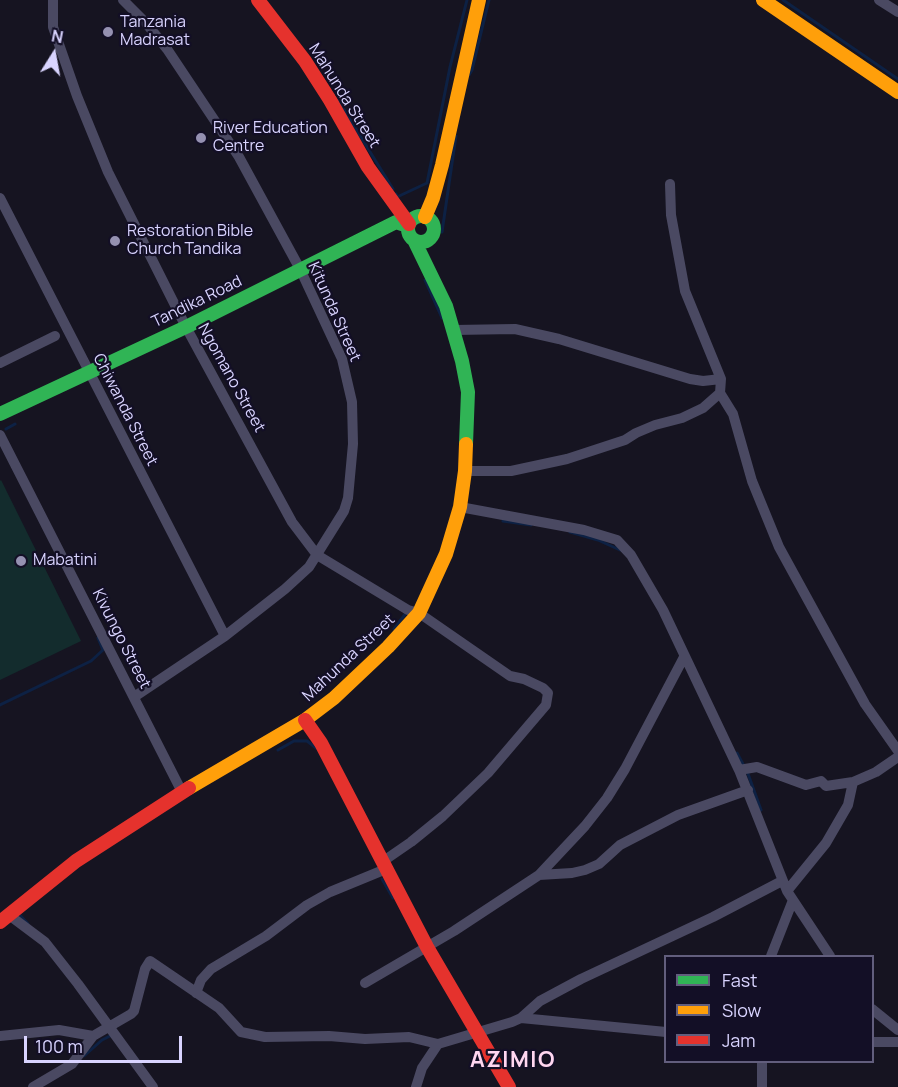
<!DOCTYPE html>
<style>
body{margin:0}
#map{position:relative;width:898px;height:1087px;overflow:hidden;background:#161421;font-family:Manrope,sans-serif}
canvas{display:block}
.legend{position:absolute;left:664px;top:955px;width:210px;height:108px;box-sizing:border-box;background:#130f26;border:2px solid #625e7d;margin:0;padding:8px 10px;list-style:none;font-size:18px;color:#d9d4ff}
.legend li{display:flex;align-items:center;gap:12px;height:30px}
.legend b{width:30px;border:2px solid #625e7d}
.north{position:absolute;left:24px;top:24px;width:60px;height:60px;-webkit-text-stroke:4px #130f26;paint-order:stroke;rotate:11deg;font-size:16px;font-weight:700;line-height:24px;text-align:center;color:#d9d4ff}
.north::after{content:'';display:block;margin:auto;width:21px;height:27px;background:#d9d4ff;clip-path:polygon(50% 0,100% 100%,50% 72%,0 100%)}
.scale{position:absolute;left:24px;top:1036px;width:158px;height:27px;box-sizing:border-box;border:3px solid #d9d4ff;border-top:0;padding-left:8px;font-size:18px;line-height:21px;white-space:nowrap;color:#d9d4ff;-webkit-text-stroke:4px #130f26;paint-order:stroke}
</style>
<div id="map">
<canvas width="898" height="1087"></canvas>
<ul class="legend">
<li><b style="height:8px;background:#30b455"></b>Fast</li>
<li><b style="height:8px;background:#ff9f0a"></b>Slow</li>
<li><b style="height:8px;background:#e5322d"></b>Jam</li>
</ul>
<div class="north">N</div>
<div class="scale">100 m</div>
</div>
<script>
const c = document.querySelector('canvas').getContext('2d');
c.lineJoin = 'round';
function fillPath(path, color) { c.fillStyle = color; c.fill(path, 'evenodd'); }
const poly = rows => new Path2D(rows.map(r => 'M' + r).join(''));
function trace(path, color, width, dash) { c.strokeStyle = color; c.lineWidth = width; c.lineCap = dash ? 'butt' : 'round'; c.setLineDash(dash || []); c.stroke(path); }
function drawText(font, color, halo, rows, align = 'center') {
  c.font = font + ' Manrope,sans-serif'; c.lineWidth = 4.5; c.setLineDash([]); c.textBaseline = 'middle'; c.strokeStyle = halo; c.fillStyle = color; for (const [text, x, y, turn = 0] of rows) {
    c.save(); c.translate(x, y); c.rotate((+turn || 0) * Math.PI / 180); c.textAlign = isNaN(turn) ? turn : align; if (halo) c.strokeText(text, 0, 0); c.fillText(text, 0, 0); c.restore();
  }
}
fillPath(poly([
 [1,480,81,641,0,680,0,481]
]), '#132c2d');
trace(poly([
 [783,0,898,79],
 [469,75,472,70,489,0],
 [338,100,393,189],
 [396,194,397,197,427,183,450,67,467,0],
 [442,232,456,136],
 [425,280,442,318],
 [6,429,15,424],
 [503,521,531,525],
 [570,532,598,540,620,550],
 [394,629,406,613],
 [0,705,91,661,103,650,98,638],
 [278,750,294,741,307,741,316,748],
 [737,753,744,766],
 [747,771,761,810],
 [382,879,393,898],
 [18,913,28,924],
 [84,1056,102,1040,112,1035]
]), '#0d2144', 3);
trace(poly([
 [53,0,53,27,77,96,108,172,186,327,292,522,317,555,408,610,419,613,510,676,524,679,543,688,548,693,546,705,488,773,443,816,411,842,382,862],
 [123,0,146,23,167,49,239,157,300,269,342,359,352,402,353,444,348,498,344,511,309,567,285,589,225,636,134,697],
 [879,0,898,12],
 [670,184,671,215,685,291,721,379,720,393,733,414,752,481,779,547,865,704,898,751],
 [0,198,225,636],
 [454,330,515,329,559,339,690,379,703,381,721,379],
 [0,363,55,336],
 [0,435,182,792],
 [465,471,511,471,567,459,625,440,636,433,655,425,682,418,703,408,720,393],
 [460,507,584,530,617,540,631,555,663,610,739,770,787,891,830,956],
 [739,770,757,767,806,785,821,781,826,786,853,782],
 [539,875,572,873,585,870,599,864,620,845,678,815,748,790],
 [787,891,826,843,848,805,853,782,876,772,898,757],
 [9,915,45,942,78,984,153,1087],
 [771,956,793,900],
 [365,983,454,931,539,875,585,826,607,798,625,769,684,657],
 [196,993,201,980,211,969,266,936,307,905,330,892,386,869],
 [872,1009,898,1030],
 [521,1018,666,1032],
 [0,1036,59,1030,93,1036],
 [872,1042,898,1042],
 [762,1062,762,1087],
 [33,1087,72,1064,93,1036,131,1014,134,1011,145,969,150,961,219,1008,241,1032,265,1037,329,1036,365,1039,409,1037,438,1044,512,1022,521,1018,540,1001,581,979,713,917,782,881],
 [416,1087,422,1068,438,1044]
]), '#4a4962', 10);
trace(poly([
 '408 229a13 13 0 1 1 26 0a13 13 0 1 1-26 0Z',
 [414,240,446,306,462,361,468,392,466,444],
 [0,414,186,327,396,222,408,226]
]), '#30b455', 14);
trace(poly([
 [763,0,898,92],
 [425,217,433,198,442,165,479,0],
 [189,788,305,720,334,698,388,647,419,613,446,554,460,507,465,471,466,444]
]), '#ff9f0a', 14);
trace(poly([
 [258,0,305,61,330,100,368,167,409,224],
 [305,720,321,743,427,947,509,1087],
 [0,922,76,861,189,788]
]), '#e5322d', 14);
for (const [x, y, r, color] of [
 [108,32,6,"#9591b1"],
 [201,138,6,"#9591b1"],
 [115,241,6,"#9591b1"],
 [21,561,6,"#9591b1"]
]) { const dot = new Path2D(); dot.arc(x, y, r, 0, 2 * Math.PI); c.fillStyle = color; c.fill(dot); trace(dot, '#130f26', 2); }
drawText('16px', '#d9d4ff', '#130f26', [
 ["Tanzania",120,23],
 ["Madrasat",120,41],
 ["River Education",213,129],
 ["Centre",213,147],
 ["Restoration Bible",127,232],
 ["Church Tandika",127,250],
 ["Mabatini",33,561]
], 'left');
drawText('16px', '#d9d4ff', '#130f26', [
 ["Mahunda Street",344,96,58],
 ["Tandika Road",197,302,-26],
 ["Kitunda Street",334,312,66],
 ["Ngomano Street",231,378,61],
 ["Chiwanda Street",125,410,63],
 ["Kivungo Street",121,639,63],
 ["Mahunda Street",349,658,-43]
]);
c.letterSpacing = '1.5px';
drawText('bold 22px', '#ffd6f0', '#130f26', [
 ["AZIMIO",513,1061]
]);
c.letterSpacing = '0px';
</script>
